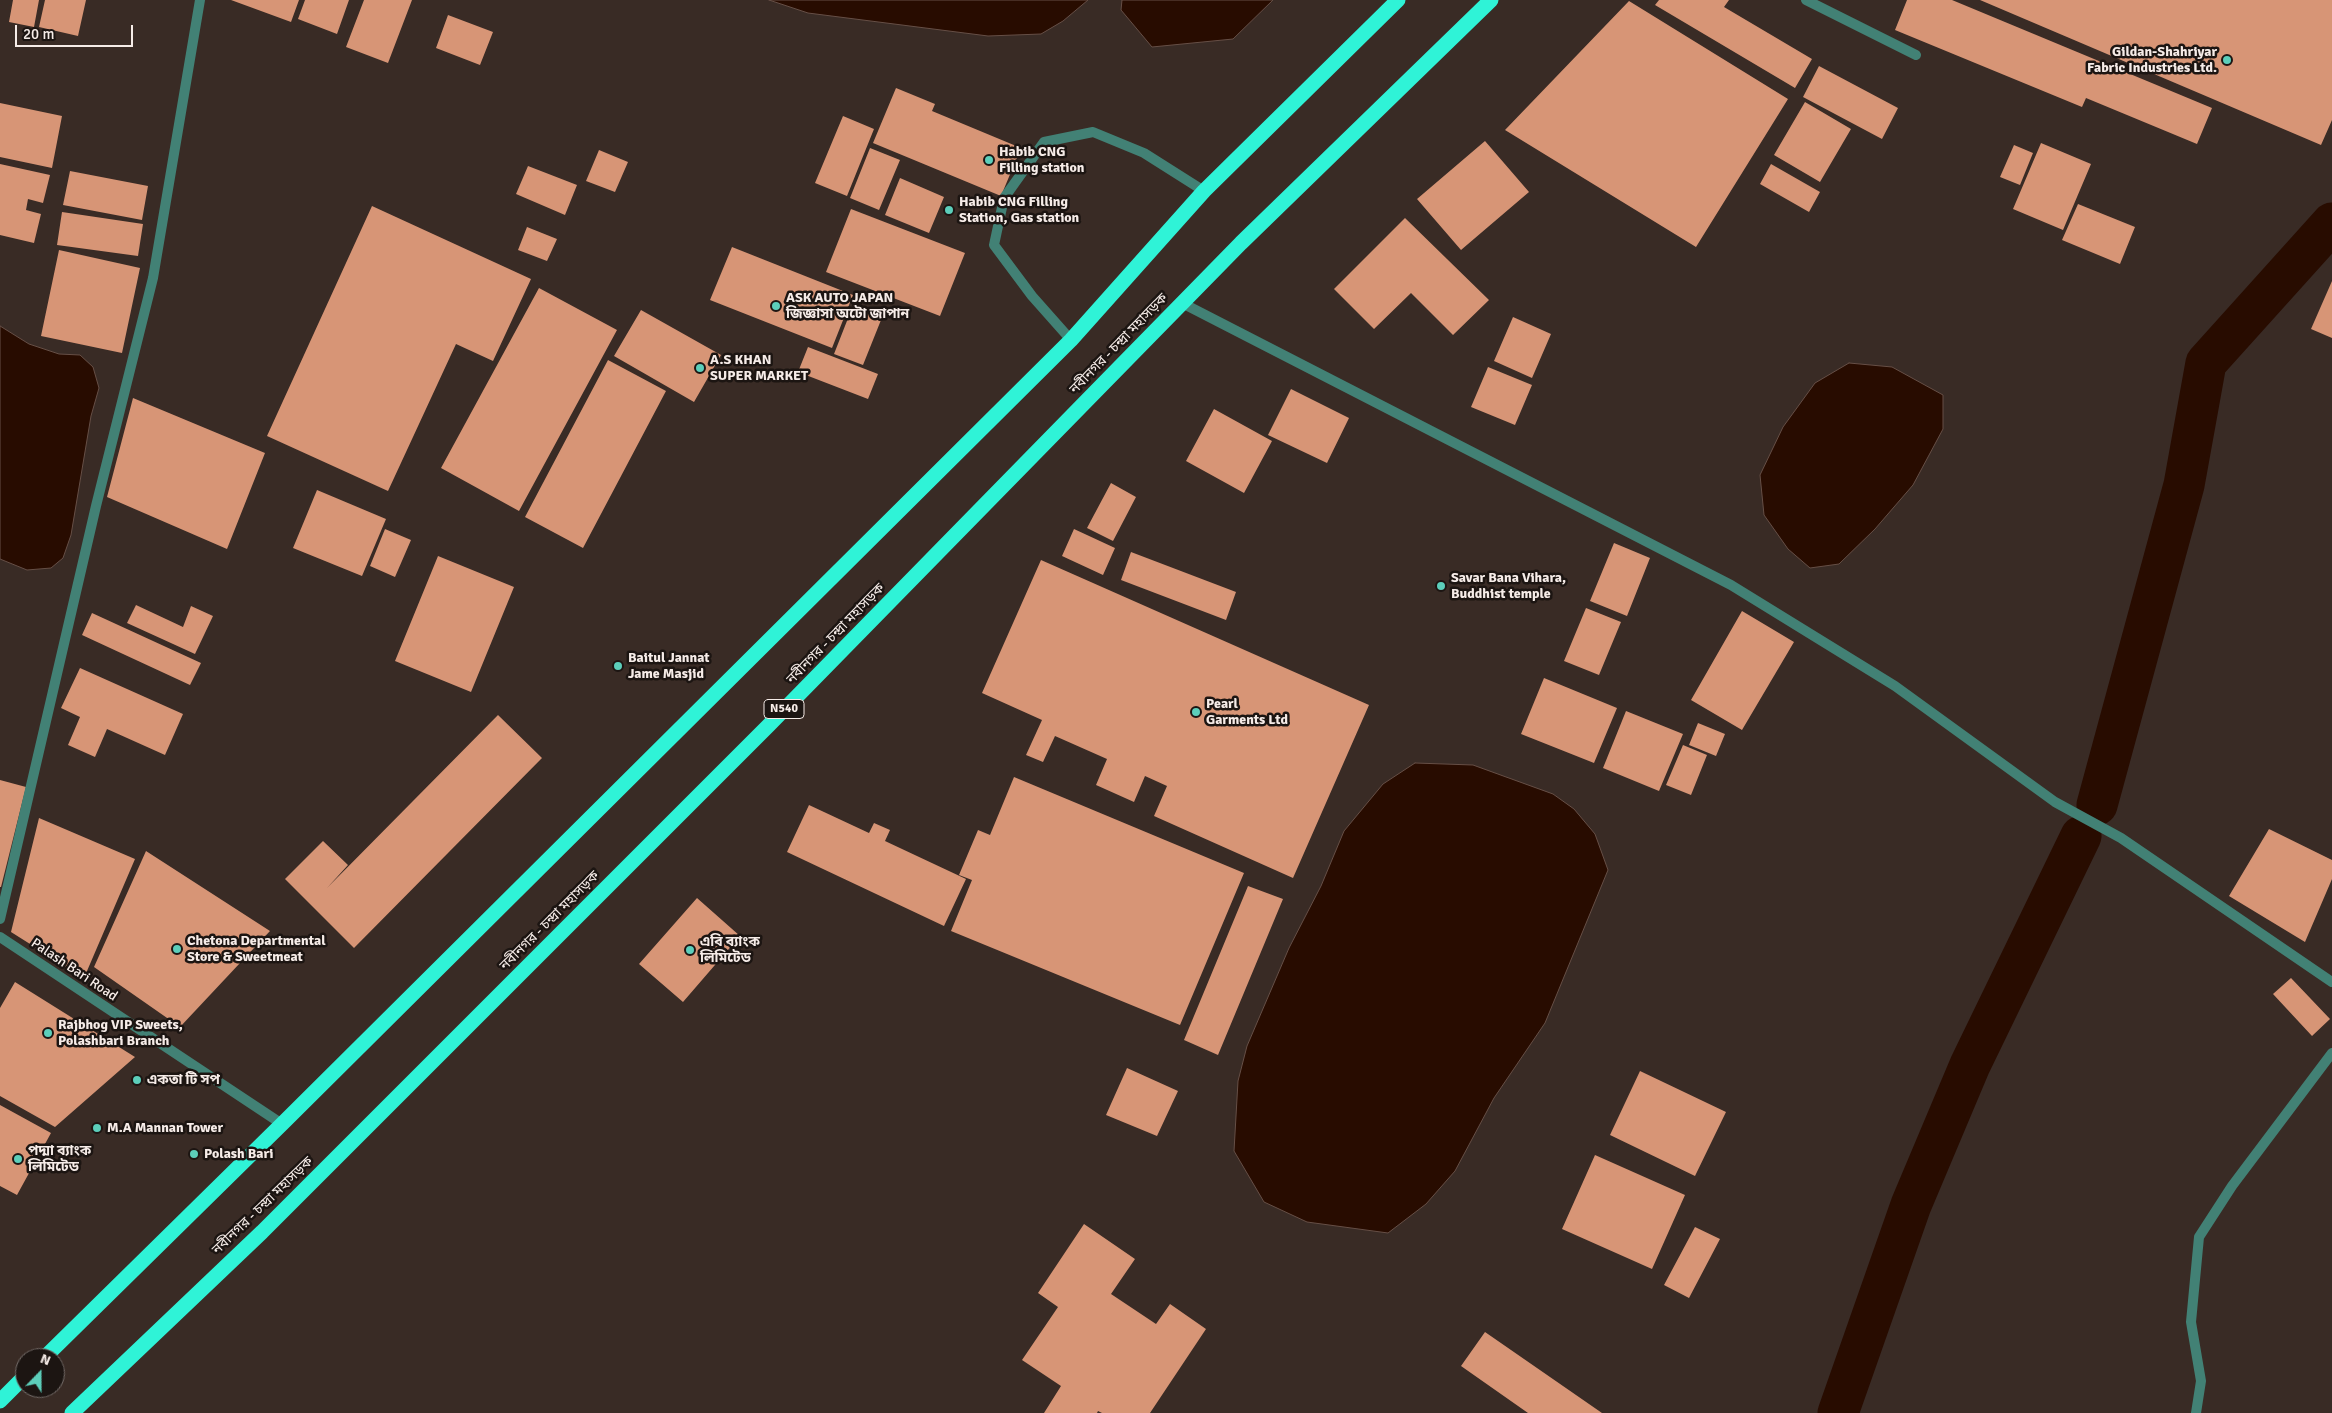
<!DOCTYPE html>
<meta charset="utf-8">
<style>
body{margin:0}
#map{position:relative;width:2332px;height:1413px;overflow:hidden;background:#392b25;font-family:Signika,sans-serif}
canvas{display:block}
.north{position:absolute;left:15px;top:1348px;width:50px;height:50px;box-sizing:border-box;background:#1c1512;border:1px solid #736b68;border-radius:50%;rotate:22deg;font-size:14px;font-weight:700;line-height:20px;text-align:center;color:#f6ece8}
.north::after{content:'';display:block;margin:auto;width:18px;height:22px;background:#5cceba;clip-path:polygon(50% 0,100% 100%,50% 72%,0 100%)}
.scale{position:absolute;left:15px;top:25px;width:118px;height:22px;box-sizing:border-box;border:2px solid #f6ece8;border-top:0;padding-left:6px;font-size:15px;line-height:18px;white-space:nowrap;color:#f6ece8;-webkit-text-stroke:4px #1c1512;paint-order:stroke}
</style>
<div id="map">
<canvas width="2332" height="1413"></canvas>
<div class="north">N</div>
<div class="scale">20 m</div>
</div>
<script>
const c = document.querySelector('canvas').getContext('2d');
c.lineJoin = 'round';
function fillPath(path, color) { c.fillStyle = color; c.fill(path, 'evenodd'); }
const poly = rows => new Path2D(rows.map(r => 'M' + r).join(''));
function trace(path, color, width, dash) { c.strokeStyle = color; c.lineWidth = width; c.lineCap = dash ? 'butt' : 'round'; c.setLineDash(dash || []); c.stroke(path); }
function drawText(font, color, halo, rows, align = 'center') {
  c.font = font + ' Signika,"Noto Sans Bengali",sans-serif'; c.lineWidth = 5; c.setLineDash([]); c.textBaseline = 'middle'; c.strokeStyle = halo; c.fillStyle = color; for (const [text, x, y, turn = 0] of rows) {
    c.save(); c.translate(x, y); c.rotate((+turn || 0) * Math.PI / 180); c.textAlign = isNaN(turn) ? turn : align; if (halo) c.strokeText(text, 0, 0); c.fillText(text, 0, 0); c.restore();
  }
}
const water = poly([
 [769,0,1088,0,1063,21,1041,34,988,36,808,13,769,0],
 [1122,0,1273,0,1233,39,1152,47,1121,10,1122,0],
 [0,326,29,344,59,354,80,355,93,367,99,388,91,416,71,535,63,558,51,568,27,570,0,559,0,326],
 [1849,363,1892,367,1943,395,1943,429,1913,485,1875,529,1839,564,1810,568,1788,549,1764,515,1760,475,1783,427,1815,383,1849,363],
 [1415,763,1473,765,1553,794,1574,809,1595,834,1608,870,1545,1023,1494,1098,1455,1171,1426,1204,1388,1233,1307,1222,1264,1202,1234,1151,1238,1081,1247,1046,1289,948,1321,886,1344,831,1383,784,1415,763]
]);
fillPath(water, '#280c00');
trace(water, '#664f46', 1);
trace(poly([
 [2097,805,2184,485,2206,363,2332,223],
 [1838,1413,1911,1205,1970,1065,2081,836]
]), '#280c00', 41);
fillPath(poly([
 [13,0,39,0,34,27,9,22],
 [45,0,86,0,78,36,39,27],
 [231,0,299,0,291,22],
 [305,0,349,0,337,34,298,19],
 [364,0,412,0,388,63,346,47],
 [1659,0,1729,0,1724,7,1812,59,1795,88,1655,5],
 [1907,0,1952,0,2212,108,2197,144,2086,98,2082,107,1895,30],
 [1980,0,2332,0,2332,120,2321,145],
 [1629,1,1788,99,1696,247,1505,130],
 [448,15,493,32,480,65,436,48],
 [1819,66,1898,108,1882,139,1803,97],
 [896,88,935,104,932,111,1021,148,1001,196,873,143],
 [1805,102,1851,129,1820,182,1774,155],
 [0,103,62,116,52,168,0,157],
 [843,116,874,129,847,196,815,183],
 [1485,141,1529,192,1461,250,1417,199],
 [2041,143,2091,164,2063,230,2013,209],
 [2014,145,2033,153,2020,185,2000,177],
 [870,148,900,160,879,210,850,198],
 [599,150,628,162,615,192,586,181],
 [0,164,50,175,43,203,28,199,26,210,41,214,34,243,0,235],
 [1771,164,1820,192,1809,212,1760,184],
 [528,166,577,185,565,215,516,194],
 [70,171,148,186,142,220,63,205],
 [900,178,944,197,929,233,885,215],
 [2078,204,2135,227,2120,264,2062,240],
 [372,206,531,279,493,361,456,344,388,491,267,436],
 [851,209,965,253,940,316,826,272],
 [62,212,143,224,138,256,57,245],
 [1405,218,1489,300,1453,335,1411,293,1374,329,1334,289],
 [527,227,557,239,547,261,518,250],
 [732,247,853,295,832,348,710,300],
 [59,250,140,268,122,353,41,336],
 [2332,281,2332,338,2311,329],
 [539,288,617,330,519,511,441,468],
 [854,303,883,315,863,365,834,354],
 [641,310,721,355,694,402,614,356],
 [1513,317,1551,334,1532,378,1494,361],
 [808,347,878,374,868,399,798,372],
 [608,360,666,391,583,548,525,517],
 [1488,367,1532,385,1515,425,1471,407],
 [1291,389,1349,418,1327,463,1268,435],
 [133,398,265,453,227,549,107,497],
 [1214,409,1272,441,1244,493,1186,461],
 [1111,483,1136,497,1113,541,1087,528],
 [317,490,386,519,362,576,293,548],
 [385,529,411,540,395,577,370,566],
 [1074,529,1115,548,1103,575,1062,556],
 [1614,543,1650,558,1627,616,1590,601],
 [1131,552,1236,592,1226,620,1121,580],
 [438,556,514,587,471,692,395,661],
 [1041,560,1369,705,1293,878,1154,816,1167,786,1145,776,1134,802,1096,785,1107,759,1055,736,1043,762,1026,755,1042,720,982,693],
 [136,605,183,627,191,606,213,616,195,654,127,623],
 [1586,608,1621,622,1599,675,1564,661],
 [1742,611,1794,642,1742,730,1691,700],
 [92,613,201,663,190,685,82,635],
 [80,668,183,714,165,755,107,729,95,757,68,745,80,717,61,708],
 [1544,678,1617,708,1594,763,1521,734],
 [1626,711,1683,734,1659,791,1603,768],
 [498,715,542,758,354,948,285,879,323,841,348,865,327,888],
 [1698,723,1725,734,1716,756,1689,745],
 [1683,745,1707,755,1691,795,1666,785],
 [1014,777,1244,873,1180,1025,951,931,972,880,959,875,978,830,990,835],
 [0,780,26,787,1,887,0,887],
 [809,805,869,833,874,823,890,830,885,841,966,879,944,926,787,852],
 [39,818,135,859,84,978,11,932],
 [2269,829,2332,860,2332,879,2305,942,2229,896],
 [146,851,270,931,180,1027,94,967],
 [1248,886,1283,899,1218,1055,1184,1040],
 [697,898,740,936,683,1002,639,964],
 [2291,978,2330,1019,2312,1036,2273,994],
 [15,982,135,1057,55,1127,0,1096,0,1008],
 [1127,1068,1178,1091,1157,1136,1106,1115],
 [1640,1071,1726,1112,1695,1176,1610,1135],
 [0,1105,51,1133,17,1195,0,1186],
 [1595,1155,1685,1195,1652,1269,1562,1229],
 [1084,1224,1135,1259,1111,1294,1156,1324,1170,1304,1206,1329,1150,1413,1102,1413,1098,1411,1097,1413,1044,1413,1061,1386,1022,1360,1058,1307,1038,1293],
 [1695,1227,1720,1239,1689,1298,1664,1285],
 [1485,1332,1602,1413,1528,1413,1461,1366]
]), '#d79576');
trace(poly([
 [1806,0,1916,55],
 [1071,340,1032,296,994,245,1004,198,1044,142,1093,132,1144,153,1204,191]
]), '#428175', 10);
trace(poly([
 [1182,303,1731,585,1895,686,2055,802,2121,838,2332,982],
 [0,919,96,506,153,278,200,0],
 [0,937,282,1124],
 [2196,1413,2201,1381,2191,1322,2199,1237,2232,1186,2332,1053]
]), '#428175', 10);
trace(poly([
 [44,1358,282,1124,1071,340,1204,191,1398,0],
 [0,1401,25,1376],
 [72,1413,262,1232,769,725,1241,243,1491,0]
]), '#2ff3d7', 15);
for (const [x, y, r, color] of [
 [2227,60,5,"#5cceba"],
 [989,160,5,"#5cceba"],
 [949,210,5,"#5cceba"],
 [776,306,5,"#5cceba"],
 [700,368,5,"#5cceba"],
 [1441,586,5,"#5cceba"],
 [618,666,5,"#5cceba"],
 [1196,712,5,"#5cceba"],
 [177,949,5,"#5cceba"],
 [690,950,5,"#5cceba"],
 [48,1033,5,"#5cceba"],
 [137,1080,5,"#5cceba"],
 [97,1128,5,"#5cceba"],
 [194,1154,5,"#5cceba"],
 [18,1159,5,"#5cceba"]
]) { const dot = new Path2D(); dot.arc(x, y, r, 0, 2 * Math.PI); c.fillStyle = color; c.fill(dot); trace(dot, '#1c1512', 2); }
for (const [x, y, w] of [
 [784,709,40]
]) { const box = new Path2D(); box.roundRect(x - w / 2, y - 9.5, w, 19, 4); c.fillStyle = '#1c1512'; c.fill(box); trace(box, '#f6ece8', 1); }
drawText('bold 12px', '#f6ece8', null, [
 ["N540",784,709]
]);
drawText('bold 14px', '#f6ece8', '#1c1512', [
 ["Gildan-Shahriyar",2217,52,"right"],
 ["Fabric Industries Ltd.",2217,68,"right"],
 ["Habib CNG",999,152],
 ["Filling station",999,168],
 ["Habib CNG Filling",959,202],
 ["Station, Gas station",959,218],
 ["ASK AUTO JAPAN",786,298],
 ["জিজ্ঞাসা অটো জাপান",786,314],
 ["A.S KHAN",710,360],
 ["SUPER MARKET",710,376],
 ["Savar Bana Vihara,",1451,578],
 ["Buddhist temple",1451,594],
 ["Baitul Jannat",628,658],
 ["Jame Masjid",628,674],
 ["Pearl",1206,704],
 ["Garments Ltd",1206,720],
 ["Chetona Departmental",187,941],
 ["Store & Sweetmeat",187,957],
 ["এবি ব্যাংক",700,942],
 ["লিমিটেড",700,958],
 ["Rajbhog VIP Sweets,",58,1025],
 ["Polashbari Branch",58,1041],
 ["একতা টি সপ",147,1080],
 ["M.A Mannan Tower",107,1128],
 ["পদ্মা ব্যাংক",28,1151],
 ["লিমিটেড",28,1167],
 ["Polash Bari",204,1154]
], 'left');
drawText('14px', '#f6ece8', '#1c1512', [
 ["নবীনগর - চন্দ্রা মহাসড়ক",1119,344,-46],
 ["নবীনগর - চন্দ্রা মহাসড়ক",836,634,-46],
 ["নবীনগর - চন্দ্রা মহাসড়ক",550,921,-45],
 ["Palash Bari Road",74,970,34],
 ["নবীনগর - চন্দ্রা মহাসড়ক",263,1206,-44]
]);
</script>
